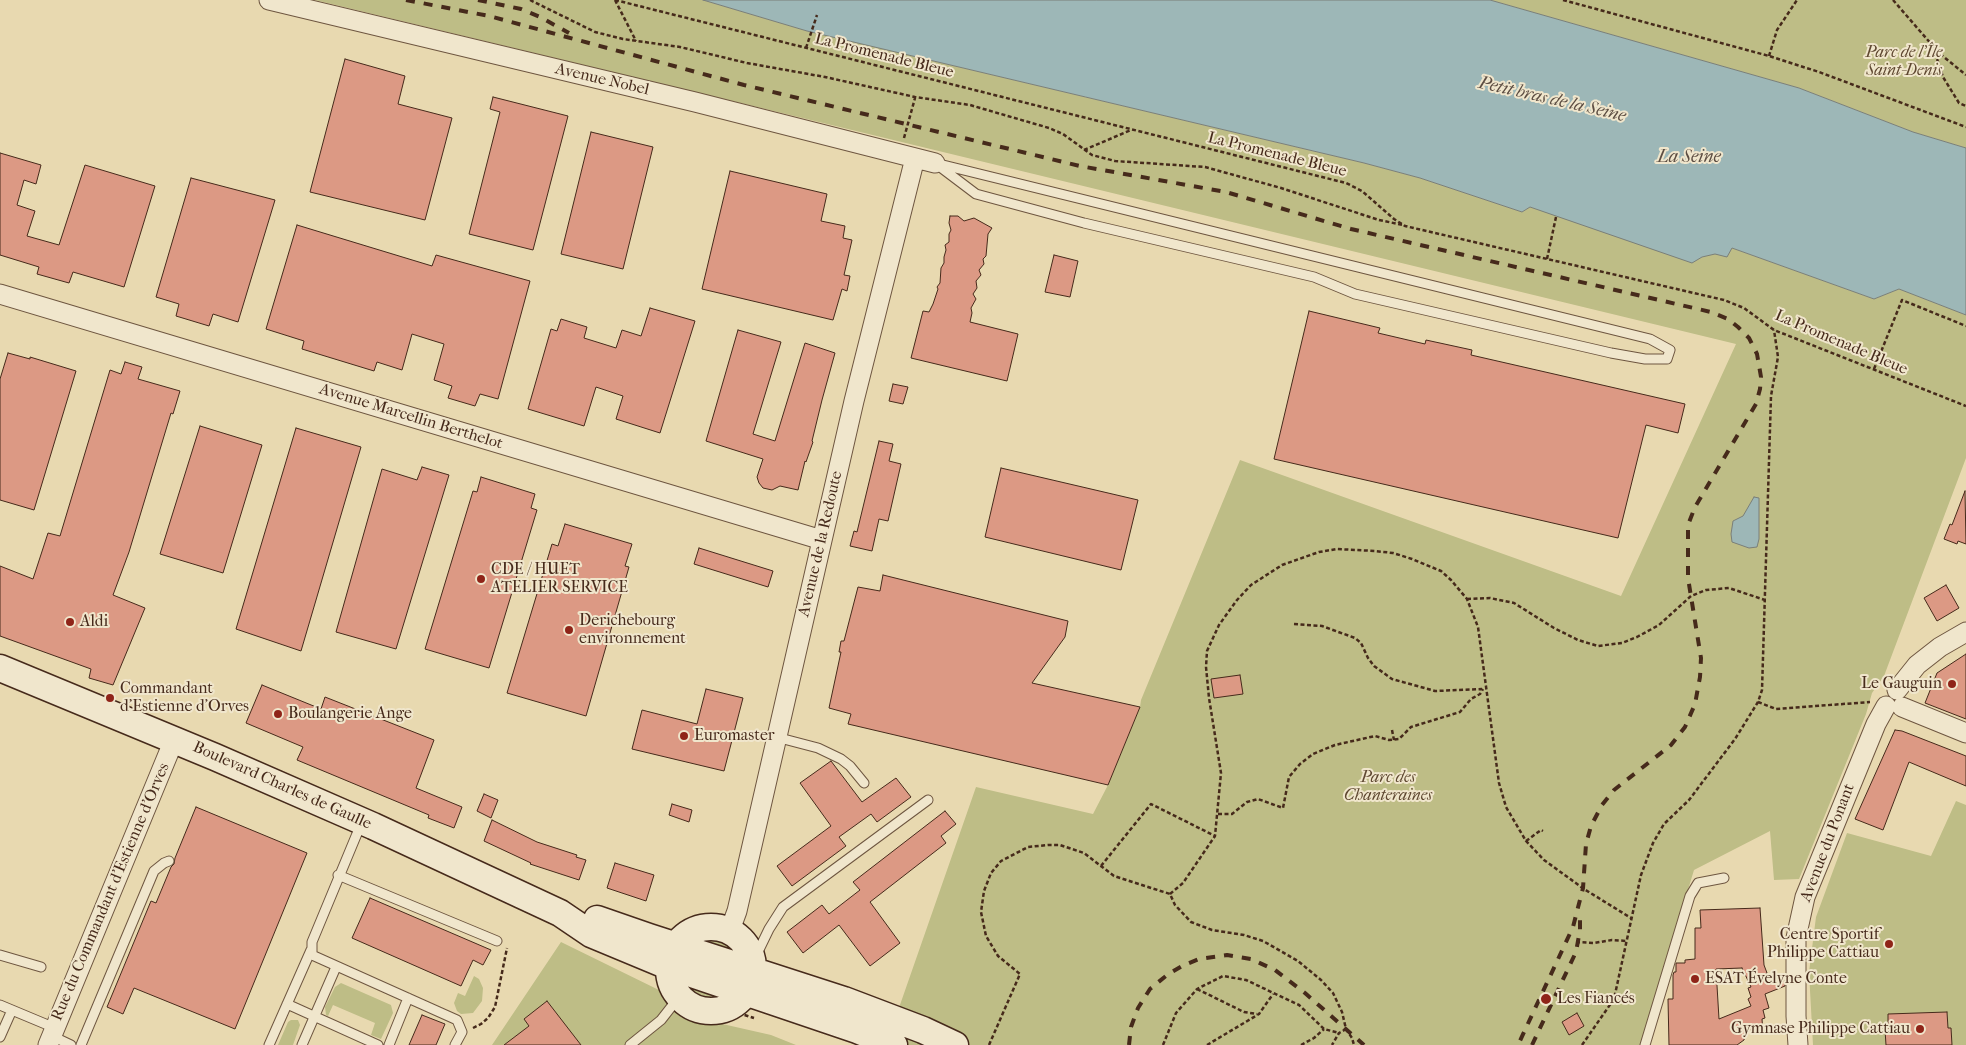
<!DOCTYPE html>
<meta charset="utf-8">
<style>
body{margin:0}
canvas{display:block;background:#e8d9b0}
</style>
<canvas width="1966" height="1045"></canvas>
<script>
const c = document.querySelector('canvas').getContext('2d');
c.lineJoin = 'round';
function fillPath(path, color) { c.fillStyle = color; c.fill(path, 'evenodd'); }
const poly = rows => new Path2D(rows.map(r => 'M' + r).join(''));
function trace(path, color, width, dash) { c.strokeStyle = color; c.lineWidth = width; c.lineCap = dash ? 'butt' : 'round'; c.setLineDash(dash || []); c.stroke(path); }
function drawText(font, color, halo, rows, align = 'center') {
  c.font = font + ' "IM FELL French Canon",serif'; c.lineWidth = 4; c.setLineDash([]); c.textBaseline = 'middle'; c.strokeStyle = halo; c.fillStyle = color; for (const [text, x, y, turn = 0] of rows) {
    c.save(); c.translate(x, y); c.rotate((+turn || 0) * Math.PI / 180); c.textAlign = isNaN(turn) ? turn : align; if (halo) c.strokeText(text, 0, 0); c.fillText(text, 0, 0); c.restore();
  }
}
fillPath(poly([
 [315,0,703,0,807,31,1364,163,1420,178,1522,212,1530,207,1702,257,1732,248,1874,299,1899,289,1966,315,1966,458,1884,676,1872,693,1866,714,1799,879,1774,880,1770,831,1694,870,1641,1045,886,1045,976,787,1093,814,1108,785,1140,707,1141,700,1240,460,1621,596,1736,344],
 [1490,0,1966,0,1966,148,1913,132,1799,88],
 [1956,801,1966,805,1966,1045,1813,1045,1809,972,1816,917,1847,833,1931,856],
 [704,937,715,936,726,939,733,945,740,953,695,939],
 [561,942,663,992,680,1012,696,1018,771,1035,796,1045,492,1045],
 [474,976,479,979,483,988,482,1001,473,1013,461,1014,457,1011,454,1003,458,993,465,996],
 [679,981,726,999,713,1002,695,999,684,991],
 [341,983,391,1005,393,1013,381,1039,371,1035,375,1023,333,1005,328,1016,326,1015,325,1007,335,987],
 [291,1020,298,1020,300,1025,293,1045,278,1045,288,1022]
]), '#bebd86');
const water = poly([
 [703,0,1490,0,1799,88,1913,132,1966,148,1966,315,1899,289,1874,299,1732,248,1727,257,1715,254,1702,257,1692,263,1530,207,1522,212,1420,178,1364,163,807,31,703,0],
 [1754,497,1759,498,1759,539,1757,547,1749,548,1732,542,1731,534,1733,521,1743,516,1754,497]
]);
fillPath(water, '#9db7b7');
trace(water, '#7a7f79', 1);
const building = poly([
 [345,59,405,76,398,104,452,118,425,220,310,192,345,59],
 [493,97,568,116,533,250,469,234,500,112,490,109,493,97],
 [591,132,653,147,623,269,561,254,591,132],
 [0,153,41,165,36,184,24,180,17,205,35,211,27,236,59,245,85,165,155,186,124,287,73,272,69,283,37,274,39,267,0,255,0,153],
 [730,171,827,194,821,221,845,226,843,238,852,240,844,275,850,276,847,291,842,289,833,320,702,289,730,171],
 [191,178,275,200,238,322,213,314,209,326,176,316,179,304,156,297,191,178],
 [950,216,958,216,964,221,974,218,992,228,988,234,986,256,983,259,984,264,979,270,981,275,976,281,977,288,973,294,976,299,971,308,972,313,970,322,1018,334,1007,381,911,358,923,311,929,312,933,304,938,289,937,287,940,283,941,268,944,263,944,257,946,250,945,245,949,242,949,234,951,230,949,223,950,216],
 [297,225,432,266,436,255,530,281,498,399,480,394,475,406,448,398,452,386,434,380,444,344,431,340,412,334,402,370,377,362,374,371,302,349,304,341,266,329,297,225],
 [1054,255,1078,261,1070,297,1045,292,1054,255],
 [650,308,695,321,660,433,616,419,623,396,596,387,584,426,528,409,551,329,557,331,561,319,587,327,584,338,616,348,622,330,641,336,650,308],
 [1309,311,1380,328,1378,333,1425,344,1426,340,1472,350,1471,355,1685,404,1678,433,1646,425,1618,538,1274,459,1309,311],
 [738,330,781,342,753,434,775,441,805,343,835,353,822,400,812,441,813,442,806,462,805,461,798,490,780,486,772,490,763,488,759,483,757,477,763,459,706,441,738,330],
 [8,353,30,359,30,357,76,371,34,510,0,500,0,379,8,353],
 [125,362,142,367,138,379,180,391,173,414,171,413,129,552,113,595,145,608,113,685,89,678,91,669,0,636,0,566,33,579,48,533,60,536,110,370,121,374,125,362],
 [893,384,908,387,903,404,889,401,893,384],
 [200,426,262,445,223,573,160,554,200,426],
 [296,428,361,447,301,651,236,629,296,428],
 [879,441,893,444,889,461,901,464,888,521,879,519,872,551,850,546,854,531,857,532,879,441],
 [422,467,449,475,396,649,336,632,382,469,417,480,422,467],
 [1001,468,1138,500,1121,570,985,537,1001,468],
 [481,477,535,494,531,508,537,510,489,668,425,649,473,491,477,492,481,477],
 [1965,491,1966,544,1958,541,1957,544,1944,539,1950,524,1952,525,1965,491],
 [565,524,632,544,625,566,629,567,586,716,507,693,552,544,558,546,565,524],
 [699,548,773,571,768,587,694,564,699,548],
 [883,575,1068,621,1065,637,1032,683,1140,707,1108,785,848,724,851,714,829,708,841,652,839,652,841,641,844,641,858,587,880,591,883,575],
 [1946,585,1959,608,1937,621,1924,598,1946,585],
 [1966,654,1966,719,1925,703,1937,673,1966,654],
 [1240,675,1243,694,1214,698,1211,679,1240,675],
 [262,685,321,709,325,697,434,740,416,788,462,807,454,828,428,818,429,815,297,760,303,747,246,723,262,685],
 [706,689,743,698,724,771,632,749,642,710,697,724,706,689],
 [1895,730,1902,731,1966,756,1966,786,1909,762,1883,830,1855,819,1895,730],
 [831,761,862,802,896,778,911,797,877,822,871,814,839,837,846,846,792,886,777,866,831,826,800,783,831,761],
 [484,794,498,800,491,818,477,811,484,794],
 [672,804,692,810,689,822,669,815,672,804],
 [196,807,307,853,235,1029,134,988,123,1014,107,1007,151,901,156,903,171,867,174,864,175,858,196,807],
 [945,811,956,824,941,836,946,843,870,902,900,943,870,966,839,925,803,953,787,932,822,905,829,914,860,890,853,882,945,811],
 [492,820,537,842,577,855,576,857,586,860,579,880,530,864,531,863,484,841,492,820],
 [615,863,654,875,646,901,607,888,615,863],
 [370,898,491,950,483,965,473,960,461,986,352,938,370,898],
 [1760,908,1764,965,1767,973,1763,975,1766,982,1782,977,1785,983,1785,986,1765,994,1769,1008,1763,1010,1765,1018,1762,1019,1763,1033,1760,1029,1746,1030,1744,1040,1737,1045,1669,1045,1668,999,1673,999,1673,975,1674,972,1676,972,1676,963,1685,963,1685,960,1695,959,1695,928,1701,928,1700,910,1760,908],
 [1742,968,1751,987,1748,988,1751,997,1748,999,1751,1006,1719,1019,1716,969,1742,968],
 [547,1001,581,1045,504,1045,529,1026,524,1019,547,1001],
 [1947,1012,1948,1028,1951,1028,1952,1045,1886,1045,1885,1030,1888,1030,1888,1014,1947,1012],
 [1577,1013,1584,1026,1569,1035,1562,1022,1577,1013],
 [422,1015,445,1024,436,1045,409,1045,422,1015]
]);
fillPath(building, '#dc9984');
trace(building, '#462a1b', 1);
const service = poly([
 [935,163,1650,339,1670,350,1667,359,1645,359,1611,353,1355,294,1314,277,1084,223,976,194,935,163],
 [776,737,818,748,841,759,850,766,864,783],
 [361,824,312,942,312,955,457,1020,462,1032,455,1045],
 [338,875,497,941],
 [0,955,41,967],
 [753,962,769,929,783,907,928,800],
 [287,1004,378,1045],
 [0,1005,55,1028],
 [52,1036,71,1045],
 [0,1037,12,1010],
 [81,1045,154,871,164,863,169,861],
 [269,1045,311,950],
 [302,1045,336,967],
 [389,1045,408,998],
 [630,1045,661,1020,679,997],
 [1645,1045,1690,896,1698,883,1724,878]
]);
const minor = poly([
 [269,0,695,102,935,163],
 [0,294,822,540],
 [1897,690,1917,665,1940,647,1966,632],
 [1902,707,1966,733],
 [730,930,737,911,854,401,915,158],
 [48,1045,174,740],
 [1798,1045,1796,1016,1796,938,1805,897,1876,724,1886,706]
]);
const secondary = poly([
 [0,668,215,757,373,826,560,913,591,934,668,966,857,1030,894,1045],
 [597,919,649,937,844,1000,923,1030,955,1045],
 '669 969a42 42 0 1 1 84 0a42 42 0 1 1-84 0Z'
]);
trace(service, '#6e5640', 11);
trace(minor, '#6e5640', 21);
trace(secondary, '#462a1b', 29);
trace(poly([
 [530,0,595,32,623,39,680,47,747,63,825,77,915,97,970,105,1049,128,1063,134,1092,155,1115,161,1205,167,1281,188,1379,220,1403,225],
 [615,0,1346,183,1362,191,1394,219,1405,226,1724,300,1744,308,1774,330,1966,406],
 [615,0,636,41],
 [1563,0,1769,56,1819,72,1966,127],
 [1893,0,1939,53,1966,75],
 [806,48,817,15],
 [1939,53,1937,59,1943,77,1959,103,1966,106],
 [1769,56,1777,30,1797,0],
 [904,138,915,98],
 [1084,150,1131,130],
 [1547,259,1556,217],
 [1874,369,1902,300,1966,326],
 [1467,599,1490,598,1514,603,1554,628,1578,640,1598,646,1622,643,1637,637,1659,625,1691,596,1706,590,1729,588,1765,600],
 [1294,624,1322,626,1355,638,1361,643,1368,658,1374,666,1392,679,1435,691,1482,689],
 [1758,702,1776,709,1870,702],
 [1392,730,1394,740],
 [1218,814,1232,814,1247,802,1258,799,1283,808,1289,777,1300,764,1313,754,1335,745,1375,736,1389,740,1399,739,1411,727,1460,712,1471,699,1480,694,1483,689],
 [1526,841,1541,830,1543,831],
 [1101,866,1151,804,1215,836],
 [1170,894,1183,883,1215,836,1221,773,1209,698,1206,667,1207,651,1219,625,1237,600,1251,585,1282,565,1319,552,1337,549,1375,551,1393,553,1412,559,1441,571,1451,580,1467,599,1478,627,1499,783,1506,807,1526,841,1544,860,1584,889,1631,918],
 [1576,942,1594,943,1612,940,1627,941],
 [1197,989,1244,1012,1257,1014],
 [726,1009,754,1018],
 [473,1028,481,1024,488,1018,495,1007,507,948],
 [1346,1029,1352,1038,1354,1045],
 [989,1045,1020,974,998,956,986,936,981,912,984,891,991,873,1001,861,1028,847,1048,845,1060,845,1084,853,1114,876,1170,894,1175,905,1191,922,1212,930,1244,935,1263,941,1298,961,1321,980,1333,993,1342,1012,1346,1029,1339,1033,1332,1045],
 [1163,1045,1176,1013,1197,989,1223,976,1246,980,1299,1005,1324,1029,1339,1033],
 [1207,1045,1259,1014,1273,994],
 [1301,1045,1314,1038,1324,1029],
 [1582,1045,1614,999,1641,875,1653,843,1664,824,1689,800,1735,739,1758,702,1762,690,1771,396,1778,357,1774,330]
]), '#462a1b', 2.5, [4, 2.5]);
trace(service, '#f0e6cc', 9);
trace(minor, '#f0e6cc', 19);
trace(secondary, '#f0e6cc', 26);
trace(poly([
 [406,0,489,16,744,85,1080,166,1226,192,1351,229,1711,312,1728,319,1738,327,1749,338,1757,354,1761,377,1760,389,1756,404,1695,507,1688,525,1688,578,1701,658,1700,677,1695,704,1685,727,1671,745,1614,790,1602,805,1591,826,1586,844,1583,888,1573,927,1518,1045],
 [478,0,521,9,540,17,569,33],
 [1129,1045,1131,1027,1138,1008,1150,989,1167,975,1182,966,1199,959,1227,955,1251,959,1275,970,1305,993,1364,1045],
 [1532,1045,1576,952,1580,930,1580,913]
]), '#462a1b', 4, [9, 9]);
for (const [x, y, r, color] of [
 [481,579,5,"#8f2418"],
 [70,622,5,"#8f2418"],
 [569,630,5,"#8f2418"],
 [1952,684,5,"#8f2418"],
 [110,698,5,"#8f2418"],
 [278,714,5,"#8f2418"],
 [684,736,5,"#8f2418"],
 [1889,944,5,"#8f2418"],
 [1695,979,5,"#8f2418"],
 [1546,999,6,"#8f2418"],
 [1920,1029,5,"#8f2418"]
]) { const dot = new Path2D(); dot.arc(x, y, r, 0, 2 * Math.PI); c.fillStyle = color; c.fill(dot); trace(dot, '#f0e6cc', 2); }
drawText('italic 16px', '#5e4730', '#f0e6cc', [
 ["Parc de l'Île",1904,53],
 ["Saint-Denis",1904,71],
 ["Parc des",1388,778],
 ["Chanteraines",1388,796]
]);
drawText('16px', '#462a1b', '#f0e6cc', [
 ["La Promenade Bleue",884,56,14],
 ["Avenue Nobel",602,80,13],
 ["La Promenade Bleue",1277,155,14],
 ["La Promenade Bleue",1841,343,23],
 ["Avenue Marcellin Berthelot",411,417,17],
 ["Avenue de la Redoute",821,544,-77],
 ["Boulevard Charles de Gaulle",282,786,24],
 ["Avenue du Ponant",1828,843,-69],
 ["Rue du Commandant d'Estienne d'Orves",111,892,-67]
]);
drawText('16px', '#462a1b', '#f0e6cc', [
 ["CDE / HUET",491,570],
 ["ATELIER SERVICE",491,588],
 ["Derichebourg",579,621],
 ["environnement",579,639],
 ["Aldi",80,622],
 ["Le Gauguin",1942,684,"right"],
 ["Commandant",120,689],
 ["d'Estienne d'Orves",120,707],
 ["Boulangerie Ange",288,714],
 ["Euromaster",694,736],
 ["Centre Sportif",1879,935,"right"],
 ["Philippe Cattiau",1879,953,"right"],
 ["ESAT Évelyne Conte",1705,979],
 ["Les Fiancés",1557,999],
 ["Gymnase Philippe Cattiau",1910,1029,"right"]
], 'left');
drawText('italic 18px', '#5c4d42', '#f0e6cc', [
 ["Petit bras de la Seine",1552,100,13],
 ["La Seine",1689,158]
]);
</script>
